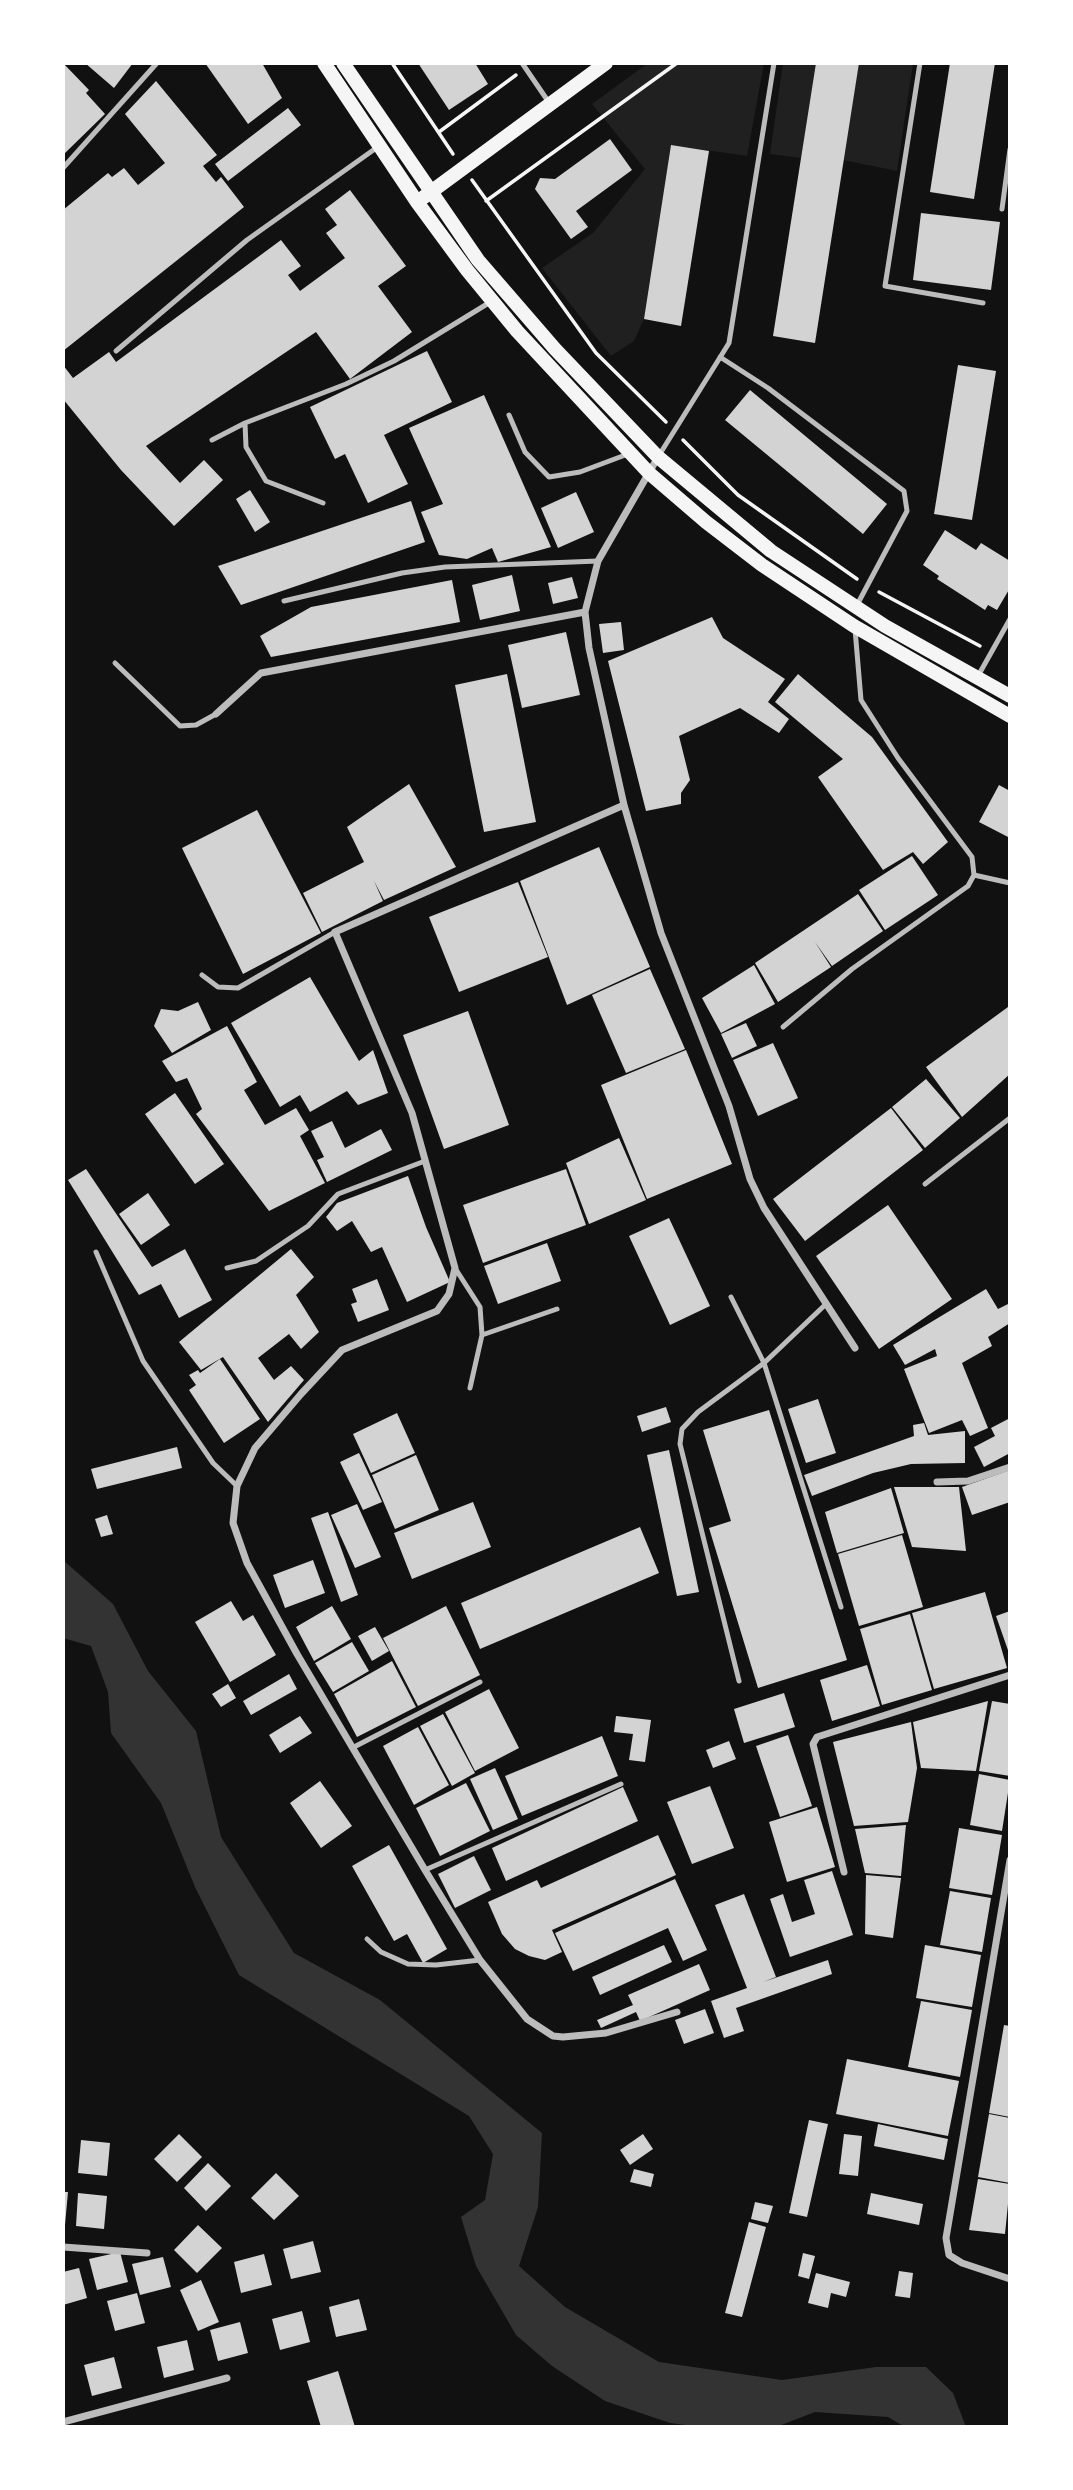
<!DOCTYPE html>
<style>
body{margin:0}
#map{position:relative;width:1073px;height:2490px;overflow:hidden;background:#111;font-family:"Fira Sans",sans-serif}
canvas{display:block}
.frame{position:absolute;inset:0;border:65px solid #fff;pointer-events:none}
</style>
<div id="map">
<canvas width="1073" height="2490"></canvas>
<div class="frame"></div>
</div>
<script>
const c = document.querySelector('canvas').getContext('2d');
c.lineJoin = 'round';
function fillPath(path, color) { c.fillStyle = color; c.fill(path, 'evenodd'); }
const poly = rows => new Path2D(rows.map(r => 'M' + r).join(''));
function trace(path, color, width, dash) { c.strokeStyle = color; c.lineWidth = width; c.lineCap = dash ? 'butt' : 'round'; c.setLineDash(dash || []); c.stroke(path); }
fillPath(poly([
 [648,63,764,63,747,156,671,145,644,319,634,341,611,356,542,268,593,233,645,169,592,104],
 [783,63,816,63,801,158,770,154],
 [859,63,913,63,897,171,843,160]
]), '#202020');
fillPath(poly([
 [63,1560,113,1604,148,1671,196,1731,221,1837,294,1953,380,2000,542,2133,538,2207,519,2266,565,2307,659,2362,782,2380,876,2367,926,2367,953,2393,966,2427,905,2427,888,2417,815,2412,776,2427,701,2427,670,2423,605,2401,552,2366,516,2335,476,2266,461,2217,485,2200,493,2154,469,2116,239,1975,195,1887,161,1803,111,1733,108,1692,91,1646,63,1638]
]), '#333');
fillPath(poly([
 [63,63,89,90,86,93,105,114,63,155],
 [85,63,133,63,114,88],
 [205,63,262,63,282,98,248,124],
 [418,63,475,63,488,84,449,110],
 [816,63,859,63,815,343,773,336],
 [950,63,995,63,974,199,930,192],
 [156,81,217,155,203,166,216,182,221,177,244,207,63,351,63,210,108,173,112,177,124,168,138,185,165,163,125,114],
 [288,108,301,125,228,181,215,164],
 [610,139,632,170,576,211,588,227,571,239,535,189,540,178,555,179],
 [671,145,709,151,681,326,644,319],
 [350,190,406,266,378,286,412,332,350,379,316,332,146,446,180,483,204,460,223,480,174,526,121,470,63,399,63,365,73,378,109,352,116,362,281,240,301,266,288,275,300,291,345,258,326,233,337,225,325,209],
 [921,213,1000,222,991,290,913,280],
 [427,351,452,402,384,435,408,484,368,503,345,454,335,459,310,407],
 [958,365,996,371,972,520,934,514],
 [750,390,887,504,863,534,725,420],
 [484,395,551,547,498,562,492,548,467,559,439,555,421,512,443,504,409,428],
 [250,490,270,522,255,532,236,499],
 [576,492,594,532,558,548,541,508],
 [411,501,425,542,241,605,218,566],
 [945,530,976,550,981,543,1010,561,1010,588,997,610,988,605,985,610,937,579,939,576,923,565],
 [512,575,520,611,480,620,472,585],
 [572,577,578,598,553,604,548,583],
 [452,580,460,622,271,657,260,636,311,607],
 [712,617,723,638,785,679,768,702,789,719,779,733,740,708,679,736,690,780,681,793,681,804,646,811,608,661],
 [621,622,624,650,603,653,599,624],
 [566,632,580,695,522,708,508,645],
 [507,674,536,822,484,832,455,685],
 [798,674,872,737,948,842,923,864,913,852,883,870,818,777,843,759,775,702],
 [409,784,456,867,384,900,374,881,383,901,322,932,303,893,364,862,347,827],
 [999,785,1010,791,1010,838,979,822],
 [257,810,321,933,243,974,182,848],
 [599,847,650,967,567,1005,520,881],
 [912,856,938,895,885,930,859,890],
 [518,882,548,957,459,992,429,917],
 [858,894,883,931,832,966,815,942,831,967,778,1002,755,963],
 [754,965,775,1004,721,1033,702,998],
 [650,969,685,1049,626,1073,592,995],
 [310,977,359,1061,373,1050,388,1093,358,1105,347,1091,310,1112,300,1095,280,1107,231,1023],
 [198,1002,211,1030,172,1053,154,1026,161,1009,178,1011],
 [1008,1007,1010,1074,962,1117,926,1067],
 [468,1011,509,1125,444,1149,403,1035],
 [746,1023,757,1046,732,1058,721,1034],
 [227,1026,257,1082,244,1090,265,1125,296,1108,309,1130,300,1136,325,1183,269,1211,196,1114,202,1109,187,1078,176,1082,162,1061],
 [773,1043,798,1098,758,1116,733,1060],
 [686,1050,732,1164,647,1199,601,1085],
 [926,1079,960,1118,925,1148,892,1107],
 [175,1093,224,1164,195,1184,145,1114],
 [891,1108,923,1150,805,1241,773,1199],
 [332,1121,345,1148,381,1129,392,1150,327,1182,317,1160,324,1157,311,1131],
 [619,1138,646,1200,589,1224,566,1163],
 [86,1169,152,1267,185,1249,212,1300,179,1318,161,1284,139,1295,68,1180],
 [566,1169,586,1225,483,1263,463,1205],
 [408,1176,426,1227,450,1282,407,1302,382,1247,371,1252,352,1221,337,1231,326,1217,337,1203],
 [148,1193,170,1225,141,1245,119,1214],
 [888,1205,952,1299,879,1349,816,1256],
 [669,1218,710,1306,670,1325,629,1236],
 [547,1243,561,1281,498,1304,484,1266],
 [291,1249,314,1277,296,1295,319,1332,301,1349,289,1334,258,1358,274,1380,291,1366,304,1380,268,1422,223,1357,201,1370,179,1342],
 [377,1279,389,1310,358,1322,351,1304,357,1302,352,1289],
 [986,1289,998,1309,1010,1303,1010,1323,988,1337,992,1346,962,1363,988,1428,970,1436,962,1420,929,1433,904,1369,937,1356,935,1349,905,1365,893,1345],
 [220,1359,260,1419,224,1443,189,1390,196,1385,189,1375,198,1370,200,1373],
 [818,1399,836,1453,806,1463,788,1409],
 [666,1407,671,1422,642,1432,637,1416],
 [769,1410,847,1660,758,1688,709,1528,731,1521,703,1430],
 [397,1413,415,1453,371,1473,353,1434],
 [1010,1418,1010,1453,984,1467,974,1447,995,1436,991,1428],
 [924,1423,928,1435,965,1431,965,1463,911,1464,873,1473,812,1496,804,1475,914,1436,913,1425],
 [177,1447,182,1468,97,1489,91,1469],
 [669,1450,699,1592,677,1596,647,1455],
 [359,1453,382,1502,363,1510,340,1462],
 [416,1455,439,1510,395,1529,372,1475],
 [1010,1470,1010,1502,972,1515,962,1487],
 [894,1487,959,1487,966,1551,912,1547],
 [891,1488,904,1533,837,1553,825,1512],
 [473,1502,491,1547,412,1579,394,1533],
 [357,1504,381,1557,355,1568,331,1515],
 [328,1512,358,1595,341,1602,311,1518],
 [107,1515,113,1534,101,1537,95,1519],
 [640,1527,659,1573,480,1649,461,1603],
 [902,1535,923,1607,859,1626,838,1554],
 [313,1560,325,1593,285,1608,273,1575],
 [985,1592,1007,1668,934,1689,912,1613],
 [231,1601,243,1621,253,1615,276,1655,230,1682,195,1622],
 [332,1606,351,1639,314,1661,296,1627],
 [446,1606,480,1675,418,1706,383,1638],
 [1010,1611,1010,1656,996,1616],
 [910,1614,932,1690,882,1705,860,1629],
 [375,1627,389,1651,372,1661,358,1636],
 [352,1642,369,1671,333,1692,315,1663],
 [392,1661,416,1707,357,1737,334,1694],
 [867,1665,880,1706,832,1721,820,1680],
 [289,1674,297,1689,251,1715,243,1701],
 [228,1684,236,1698,221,1707,212,1694],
 [489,1689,519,1748,475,1771,445,1712],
 [784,1693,795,1727,744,1743,734,1709],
 [988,1701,976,1771,921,1768,913,1722],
 [992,1701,1010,1704,1010,1776,979,1771],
 [443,1714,475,1773,452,1786,420,1726],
 [300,1716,312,1733,280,1753,269,1735],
 [616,1716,651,1720,645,1762,629,1760,633,1734,614,1732],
 [911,1722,917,1768,908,1822,854,1826,833,1742],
 [418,1727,449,1785,414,1805,383,1746],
 [788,1735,812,1806,780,1817,756,1746],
 [602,1736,618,1776,522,1816,505,1776],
 [729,1741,736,1759,713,1768,706,1750],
 [495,1768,518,1819,493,1830,470,1779],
 [979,1774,1010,1780,1002,1831,970,1825],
 [320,1781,352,1826,321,1848,290,1803],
 [466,1783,490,1831,440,1856,416,1808],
 [710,1786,734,1848,692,1864,667,1802],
 [623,1787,638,1821,506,1881,492,1848],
 [817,1807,835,1867,787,1882,769,1822],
 [906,1825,901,1876,865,1873,855,1829],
 [959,1828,1002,1835,992,1895,949,1888],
 [658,1835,676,1875,552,1930,562,1952,545,1960,529,1956,515,1949,502,1934,488,1902,537,1880,541,1888],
 [389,1845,447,1949,423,1963,407,1934,394,1941,352,1866],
 [474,1856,491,1890,455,1908,438,1874],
 [832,1871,853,1935,790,1957,770,1899,783,1894,792,1922,815,1914,804,1880],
 [866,1875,901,1878,893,1938,865,1934],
 [675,1879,707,1950,683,1961,668,1928,573,1971,555,1933],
 [950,1891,991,1898,982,1952,940,1945],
 [744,1894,776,1977,763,1982,828,1960,832,1974,736,2008,744,2031,724,2038,711,2001,747,1988,715,1905],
 [664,1945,672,1962,600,1995,592,1977],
 [925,1945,981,1955,972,2007,916,1998],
 [699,1964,710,1990,640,2021,636,2012,601,2028,597,2020,633,2005,628,1995],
 [921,2001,972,2010,960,2077,908,2067],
 [705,2009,714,2033,684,2044,675,2020],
 [1004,2025,1010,2026,1010,2117,989,2113],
 [847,2059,959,2081,948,2136,836,2114],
 [989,2114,1010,2118,1010,2183,978,2177],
 [809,2120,828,2124,807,2217,789,2213],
 [878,2124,948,2139,944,2160,874,2146],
 [179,2134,202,2157,177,2182,154,2159],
 [643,2134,653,2149,630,2165,620,2150],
 [844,2134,862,2136,858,2176,839,2174],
 [81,2140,110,2143,107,2176,78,2173],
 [208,2163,231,2186,206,2211,184,2188],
 [634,2169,654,2174,651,2187,630,2182],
 [276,2173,299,2196,274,2220,251,2198],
 [978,2179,1010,2184,1005,2234,969,2230],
 [63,2192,68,2192,65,2225,63,2225],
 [78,2193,107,2196,104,2229,76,2226],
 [871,2193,923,2204,919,2225,867,2214],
 [755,2202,773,2206,768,2223,751,2219],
 [749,2222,766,2227,742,2317,725,2313],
 [198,2225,222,2248,197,2273,174,2250],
 [313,2241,321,2272,291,2279,283,2249],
 [120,2252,128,2282,97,2290,89,2259],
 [803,2253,815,2256,809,2279,798,2276],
 [264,2254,272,2285,241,2293,234,2262],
 [163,2257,171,2287,140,2295,132,2264],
 [79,2268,87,2298,63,2305,63,2272],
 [899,2271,913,2273,910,2298,895,2296],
 [816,2273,850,2282,846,2297,831,2293,828,2308,808,2303],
 [201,2280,219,2322,198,2331,180,2290],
 [137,2293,145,2323,115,2331,107,2301],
 [359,2299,367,2330,336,2337,329,2307],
 [302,2311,310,2342,280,2350,272,2319],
 [240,2322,248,2353,218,2361,210,2330],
 [187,2340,194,2370,164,2378,157,2347],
 [114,2357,122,2388,92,2396,84,2365],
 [338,2371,355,2427,321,2427,307,2381]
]), '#d3d3d3');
trace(poly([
 [392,63,453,154],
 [439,132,516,75],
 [472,180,596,353,666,422],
 [486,201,677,63],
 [683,440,738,495,857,579],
 [879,592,980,646]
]), '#f5f5f5', 3.5);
trace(poly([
 [522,63,550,104],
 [920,63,885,286,983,303],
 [63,168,157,63],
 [1002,209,1010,149],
 [116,351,247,240,379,146],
 [720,357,768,388,904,491,907,511,857,605],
 [509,415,525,452,549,477,580,472,628,454],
 [245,423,246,447,266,481,323,503],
 [212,440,245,423,346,384,394,361,492,301],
 [658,457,729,343,774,63],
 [284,601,402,573,445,567,598,561],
 [115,663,180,726,196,725,216,714],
 [978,676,1010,619],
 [974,875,1010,883],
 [202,975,218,987,238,988,335,932],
 [783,1027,852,969,968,886,974,875,972,857,898,758,861,700,855,629],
 [925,1184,1010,1118],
 [96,1252,143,1361,213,1463,237,1486],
 [227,1268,256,1261,308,1226,338,1194,425,1161],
 [455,1268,480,1307,482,1335,470,1388],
 [731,1297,764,1363,841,1607],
 [482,1335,557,1309],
 [739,1681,680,1444,682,1429,698,1412,764,1363,826,1304],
 [354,1747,480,1682],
 [425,1870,621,1784],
 [367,1939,381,1952,408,1964,436,1965,480,1960]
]), '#bcbcbc', 5);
trace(poly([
 [658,457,598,561,585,612,589,648,624,805,661,933,729,1106,750,1179,764,1208,855,1348],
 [216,714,261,673,585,612],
 [624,805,335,932,412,1113,455,1268,449,1294,437,1311,342,1350,301,1394,255,1448,237,1486,233,1523,247,1563,297,1654,425,1870,480,1960,527,2019,553,2036,563,2037,606,2033,677,2012],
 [937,1482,968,1481,1010,1467],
 [1010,1860,946,2238,949,2255,962,2263,1010,2279],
 [844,1872,813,1744,817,1737,1010,1675],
 [63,2247,147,2253],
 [63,2422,227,2378]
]), '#bcbcbc', 7);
trace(poly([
 [324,63,417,202,467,270,517,331,649,473,706,522,762,565,854,626,1010,716],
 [343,63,478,260,555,349,658,457,771,551,885,626,1010,696],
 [424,197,606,63]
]), '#f5f5f5', 14);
</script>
